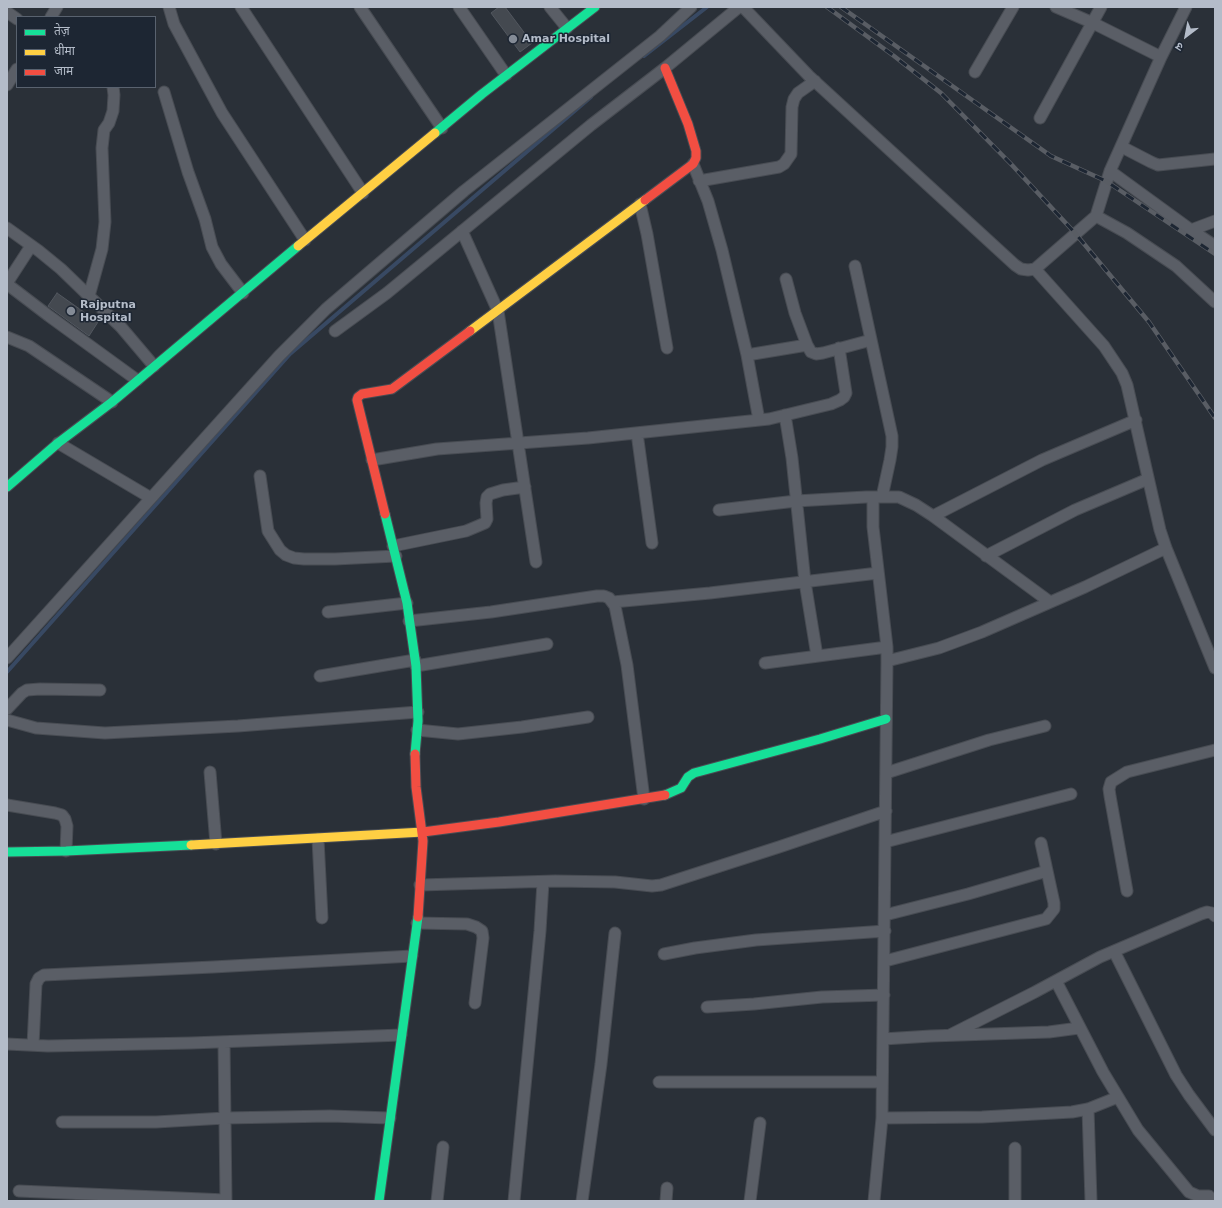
<!DOCTYPE html>
<meta charset="utf-8">
<style>
body{margin:0}
#map{position:relative;width:1222px;height:1208px;overflow:hidden;background:#2a3038;font-family:"DejaVu Sans","Noto Sans Devanagari",sans-serif}
canvas{display:block}
.frame{position:absolute;inset:0;border:8px solid #b4bcc9;pointer-events:none}
.legend{position:absolute;left:16px;top:16px;width:140px;height:72px;box-sizing:border-box;background:#1d2633;border:1px solid #59626f;margin:0;padding:5px 7px;list-style:none;font-size:12px;color:#b4bcc9}
.legend li{display:flex;align-items:center;gap:8px;height:20px}
.legend b{width:20px;border:1px solid #59626f}
.north{position:absolute;left:1166px;top:16px;width:40px;height:40px;-webkit-text-stroke:3px #1d2633;paint-order:stroke;rotate:212deg;font-size:11px;font-weight:700;line-height:16px;text-align:center;color:#b4bcc9}
.north::after{content:'';display:block;margin:auto;width:14px;height:18px;background:#b4bcc9;clip-path:polygon(50% 0,100% 100%,50% 72%,0 100%)}
</style>
<div id="map">
<canvas width="1222" height="1208"></canvas>
<div class="frame"></div>
<ul class="legend">
<li><b style="height:5px;background:#16e098"></b>तेज़</li>
<li><b style="height:5px;background:#ffcf43"></b>धीमा</li>
<li><b style="height:5px;background:#f24e42"></b>जाम</li>
</ul>
<div class="north">उ</div>
</div>
<script>
const c = document.querySelector('canvas').getContext('2d');
c.lineJoin = 'round';
const poly = rows => new Path2D(rows.map(r => 'M' + r).join(''));
function trace(path, color, width, dash) { c.strokeStyle = color; c.lineWidth = width; c.lineCap = dash ? 'butt' : 'round'; c.setLineDash(dash || []); c.stroke(path); }
function fillPath(path, color) { c.fillStyle = color; c.fill(path, 'evenodd'); }
function drawText(font, color, halo, rows, align = 'center') {
  c.font = font + ' "DejaVu Sans",sans-serif'; c.lineWidth = 3; c.setLineDash([]); c.textBaseline = 'middle'; c.strokeStyle = halo; c.fillStyle = color; for (const [text, x, y, turn = 0] of rows) {
    c.save(); c.translate(x, y); c.rotate((+turn || 0) * Math.PI / 180); c.textAlign = isNaN(turn) ? turn : align; if (halo) c.strokeText(text, 0, 0); c.fillText(text, 0, 0); c.restore();
  }
}
trace(poly([
 [644,56,707,7],
 [7,672,290,354,591,97]
]), '#384963', 4);
const building = poly([
 [499,7,505,7,532,43,520,52,491,13,499,7],
 [57,293,98,322,89,336,48,306,57,293]
]);
fillPath(building, '#444950');
trace(building, '#52575f', 1);
const street = poly([
 [169,7,174,24,222,113,305,240],
 [241,7,363,193],
 [360,7,442,128],
 [459,7,506,75],
 [550,7,567,28],
 [743,7,809,76,1015,265,1021,269,1028,270,1035,269,1096,216,1110,171,1161,57,1186,7],
 [1056,7,1093,23,1161,57],
 [7,12,17,19],
 [51,17,57,7],
 [975,72,1013,7],
 [7,85,17,69],
 [164,92,188,172,205,219,212,247,221,264,243,293],
 [1040,118,1101,7],
 [1122,147,1151,162,1158,165,1215,159],
 [693,164,708,201,722,250,747,355,759,420],
 [1110,171,1191,230,1215,246],
 [699,181,779,167,784,164,791,154,792,107,794,99,798,93,815,81],
 [640,204,647,234,667,348],
 [1096,216,1127,233,1176,266,1215,302],
 [7,228,39,251,61,269,121,327,154,366],
 [1191,230,1215,221],
 [462,231,498,311,536,562],
 [855,266,892,436,892,447,890,460,882,497],
 [1035,269,1104,346,1122,373,1127,385,1160,530,1166,548,1215,668],
 [786,279,795,313,807,345,811,352,816,354,823,353,871,340],
 [7,283,31,246],
 [7,284,49,316,137,380],
 [89,296,102,249,105,222,102,148,104,130,109,123,113,111,114,95,113,87],
 [335,331,387,293,591,125,665,68,739,7],
 [7,337,29,346,112,402],
 [747,355,807,345],
 [785,415,792,458,805,582,817,656],
 [637,433,652,543],
 [58,443,151,498],
 [372,460,437,449,588,438,769,419,831,404,840,400,844,397,846,393,839,348],
 [260,476,268,531,280,550,286,555,294,558,304,559,335,559,396,556],
 [873,497,873,527,887,647,887,661,882,1118,874,1201],
 [719,510,796,501,866,497,899,497,916,505,933,516,1050,602],
 [933,516,1042,460,1136,420],
 [393,546,466,531,478,526,485,523,487,519,486,503,487,497,490,494,503,490,525,487],
 [986,556,1075,510,1148,479],
 [613,602,710,593,878,573],
 [328,612,407,603],
 [409,621,491,612,597,596,604,596,609,598,615,606,627,665,644,799],
 [7,658,279,356,326,309,464,191,660,36,691,7],
 [887,661,939,648,982,632,1085,587,1166,548],
 [765,663,887,647],
 [416,666,547,644],
 [320,676,415,660],
 [7,709,22,693,27,690,40,689,100,690],
 [7,720,36,728,105,733,238,726,418,712],
 [417,730,458,734,522,727,588,717],
 [210,772,216,844],
 [886,773,989,740,1045,726],
 [7,805,55,813,62,815,65,819,67,826,66,851],
 [318,839,322,918],
 [885,842,1071,794],
 [420,885,555,881,615,882,652,886,661,885,779,847,886,811],
 [1127,891,1110,796,1109,789,1111,782,1127,772,1215,750],
 [885,915,968,894,1047,871],
 [417,923,467,924,476,927,482,931,483,938,475,1003],
 [1114,951,1176,1075,1189,1095,1215,1130],
 [664,954,695,948,756,940,885,931],
 [885,961,1046,919,1054,909,1054,903,1041,843],
 [1056,981,1103,1072,1138,1130,1189,1192,1198,1196,1209,1196,1213,1201],
 [707,1007,754,1004,822,997,884,995],
 [950,1035,1035,992,1100,957,1201,914,1207,912,1212,913,1215,916],
 [883,1039,931,1036,1049,1032,1079,1028],
 [224,1042,226,1201],
 [7,1044,48,1046,191,1043,401,1035],
 [33,1045,36,984,39,978,44,975,213,967,412,956],
 [659,1082,882,1082],
 [1088,1109,1091,1201],
 [882,1118,982,1117,1072,1112,1088,1109,1118,1097],
 [62,1122,156,1122,225,1118,330,1116,390,1118],
 [19,1191,226,1200],
 [437,1201,443,1147],
 [514,1201,540,931,543,882],
 [582,1201,601,1064,615,933],
 [666,1201,667,1188],
 [750,1201,760,1123],
 [1015,1201,1015,1148]
]);
const fast = poly([
 [435,133,482,94,595,7],
 [7,487,58,443,112,402,298,246],
 [385,514,407,603,416,666,418,721,415,754],
 [665,795,681,788,688,777,694,773,820,739,886,719],
 [7,852,66,851,191,845],
 [379,1201,418,917]
]);
const slow = poly([
 [298,246,435,133],
 [470,331,645,200],
 [191,845,423,832]
]);
const jam = poly([
 [645,200,693,164,696,158,696,151,688,124,665,68],
 [385,514,357,400,358,397,362,394,392,389,470,331],
 [415,754,416,787,423,841,418,917],
 [423,832,499,822,665,795]
]);
trace(street, '#484c53', 13);
trace(fast, '#484c53', 11);
trace(slow, '#484c53', 11);
trace(jam, '#484c53', 11);
trace(street, '#5a5e66', 11);
trace(fast, '#16e098', 9);
trace(slow, '#ffcf43', 9);
trace(jam, '#f24e42', 9);
const rail = poly([
 [827,7,894,56,941,93,1011,164,1075,233,1149,322,1215,418],
 [841,7,1051,156,1106,181,1215,254]
]);
trace(rail, '#595d64', 4.5);
trace(rail, '#1d2633', 3, [9]);
for (const [x, y, r, color] of [
 [513,39,5,"#848b96"],
 [71,311,5,"#848b96"]
]) { const dot = new Path2D(); dot.arc(x, y, r, 0, 2 * Math.PI); c.fillStyle = color; c.fill(dot); trace(dot, '#1d2633', 1.5); }
drawText('bold 11px', '#b4bcc9', '#1d2633', [
 ["Amar Hospital",522,39],
 ["Rajputna",80,305],
 ["Hospital",80,318]
], 'left');
</script>
